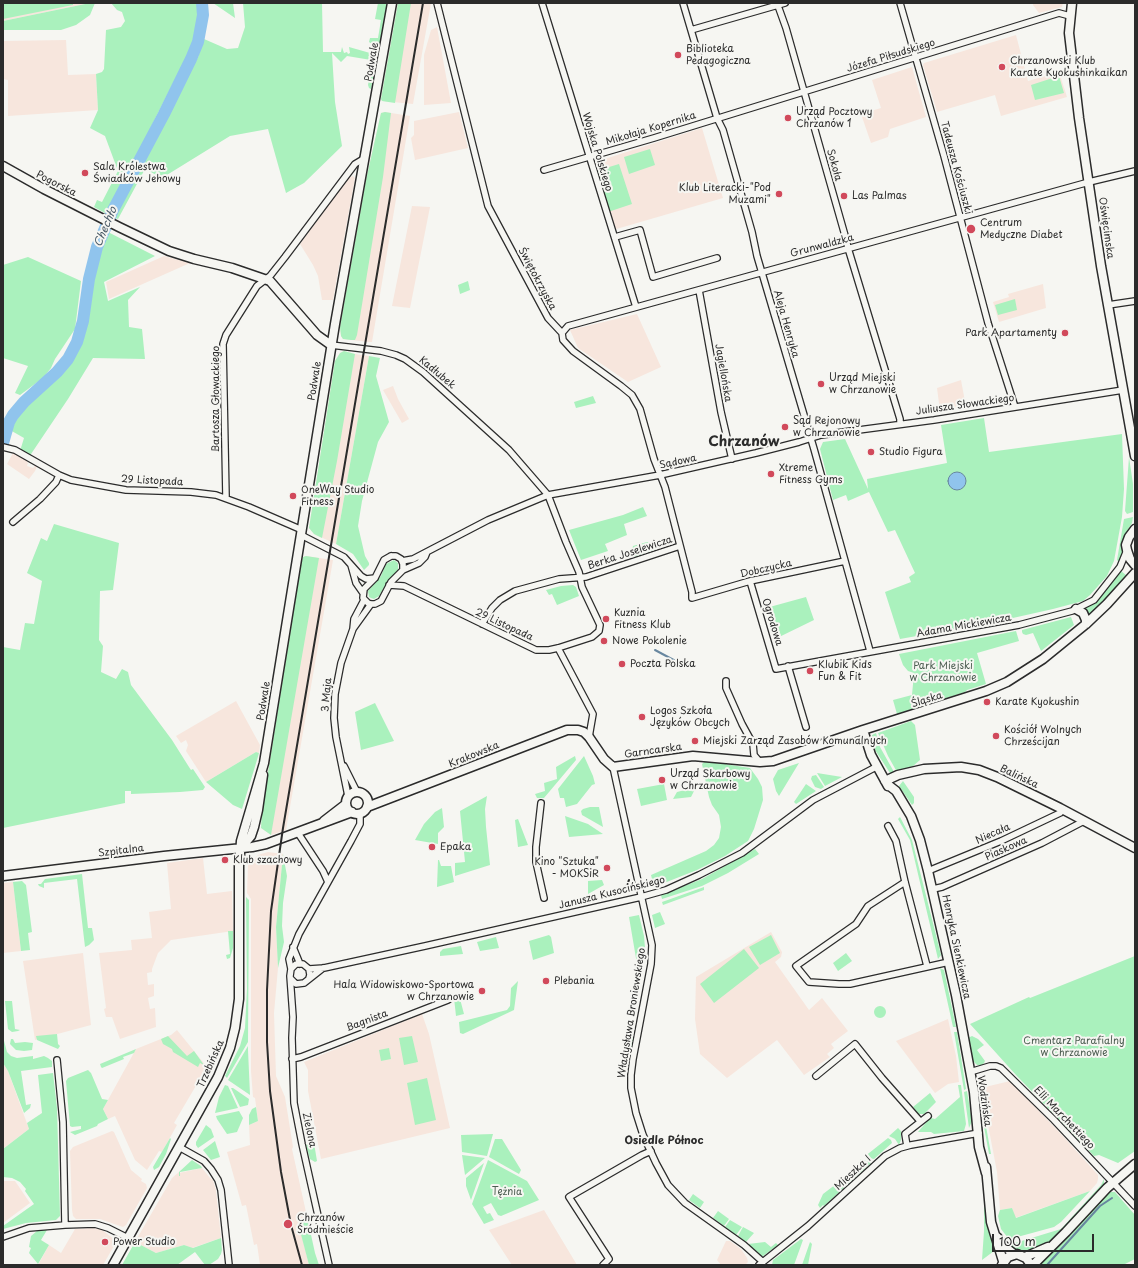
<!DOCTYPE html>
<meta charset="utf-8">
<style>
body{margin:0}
#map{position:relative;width:1138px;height:1268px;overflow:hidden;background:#f6f6f2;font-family:"Playpen Sans",sans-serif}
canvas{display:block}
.frame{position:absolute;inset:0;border:4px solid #2b2b2b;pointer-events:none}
.scale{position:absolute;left:992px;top:1234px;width:102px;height:18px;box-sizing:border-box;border:2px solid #2b2b2b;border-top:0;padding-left:5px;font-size:12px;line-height:14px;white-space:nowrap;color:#2b2b2b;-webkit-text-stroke:3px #f6f6f2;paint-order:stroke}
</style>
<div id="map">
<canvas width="1138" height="1268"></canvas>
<div class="frame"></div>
<div class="scale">100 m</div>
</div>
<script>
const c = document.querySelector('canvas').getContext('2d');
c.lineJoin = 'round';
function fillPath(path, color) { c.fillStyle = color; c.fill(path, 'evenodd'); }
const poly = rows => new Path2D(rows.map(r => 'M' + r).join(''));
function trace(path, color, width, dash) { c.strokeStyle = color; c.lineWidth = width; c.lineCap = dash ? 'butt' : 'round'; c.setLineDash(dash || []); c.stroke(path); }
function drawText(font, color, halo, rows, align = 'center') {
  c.font = font + ' "Playpen Sans",sans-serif'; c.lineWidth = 4; c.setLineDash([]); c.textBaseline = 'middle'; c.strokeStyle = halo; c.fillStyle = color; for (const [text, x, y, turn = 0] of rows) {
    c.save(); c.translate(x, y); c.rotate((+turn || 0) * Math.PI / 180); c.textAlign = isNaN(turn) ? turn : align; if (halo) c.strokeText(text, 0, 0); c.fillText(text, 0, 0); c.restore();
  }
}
fillPath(poly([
 [3,3,90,3,3,21],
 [398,3,431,3,413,104,382,101,381,99],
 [1033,3,1063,3,1062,7,1039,13,1033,5],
 [437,27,451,103,424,105,424,55,431,30],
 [1016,35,1028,81,1059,72,1067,97,1001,116,995,95,937,112,923,65,924,63],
 [66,40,68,75,96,74,98,110,8,116,8,80,3,79,3,41],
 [912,67,926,117,890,129,888,137,871,143,861,114,881,108,872,80],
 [385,112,410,116,372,342,369,342,343,339,341,336,340,327,366,180,381,113],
 [459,112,468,148,415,160,411,138,414,135,414,121],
 [702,128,723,198,613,230,592,163],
 [353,176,355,178,333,300,322,300,318,276,313,265,300,244,348,178],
 [412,206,430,207,410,308,392,306],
 [164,256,190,263,109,299,106,282],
 [1043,284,1046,308,999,322,993,302,1009,297,1008,294],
 [637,314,661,367,628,382,578,348,570,330],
 [344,351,355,354,369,356,336,544,314,534,309,528,335,361,340,353],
 [961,380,966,407,940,411,937,388],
 [393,386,398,399,409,419,402,423,383,390],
 [13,453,26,460,28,463,27,466,33,468,35,466,37,466,35,471,29,479,7,464],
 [306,556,333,560,286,830,271,835,261,828,270,755,301,565,303,557],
 [236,701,260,745,259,753,256,752,206,782,186,751,188,745,186,740,181,743,176,736],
 [268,852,283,854,276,927,278,968,274,1013,276,1076,285,1097,293,1147,292,1149,308,1221,299,1223,309,1265,260,1265,257,1244,254,1245,246,1205,242,1206,227,1152,250,1145,249,1125,258,1121,255,1098,253,1097,251,1071,251,899,247,893,248,865,258,855],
 [203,858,207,894,232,891,233,931,171,940,158,953,152,969,152,972,147,973,148,985,154,984,154,996,148,998,150,1009,155,1008,156,1027,120,1039,112,1017,106,1017,104,1009,106,1008,99,953,132,950,131,940,152,938,149,912,171,909,167,863],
 [13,882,21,951,3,953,3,883],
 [771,932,782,952,781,957,775,962,809,1010,822,998,848,1031,831,1044,834,1048,827,1054,830,1057,804,1075,777,1040,727,1078,700,1054,695,1019,696,977],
 [83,953,91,1025,35,1040,23,961],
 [422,1014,429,1034,450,1128,321,1159,308,1091,308,1070,304,1062],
 [948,1019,956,1056,959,1082,948,1084,935,1093,896,1041],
 [177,1030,207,1067,174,1123,177,1125,162,1152,159,1151,147,1170,135,1160,115,1116,108,1119,103,1109,136,1049,171,1035],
 [3,1063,8,1071,29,1129,3,1149],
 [1010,1081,1062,1135,1098,1175,1098,1179,1097,1183,1090,1191,1015,1218,1012,1208,1000,1210,997,1172,981,1088],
 [112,1131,114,1132,131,1170,142,1179,141,1181,146,1184,147,1188,126,1225,123,1227,100,1219,76,1219,73,1216,72,1210,70,1151,73,1147],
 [202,1168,210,1178,213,1180,216,1190,221,1238,192,1248,184,1245,156,1253,135,1242,172,1178,179,1172,179,1176,180,1176,179,1173],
 [3,1181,15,1181,30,1203,3,1223],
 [544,1210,577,1265,512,1265,489,1230],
 [93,1228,101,1229,115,1240,115,1244,103,1265,38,1265,49,1245,61,1253,75,1229],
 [726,1241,730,1241,741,1249,747,1258,748,1262,745,1265,721,1265,717,1260]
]), '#f7e6dd');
fillPath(poly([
 [3,3,73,3,73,5,3,19],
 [90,3,95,3,90,15,76,25,61,30,3,30,3,21],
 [111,3,199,3,200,13,194,42,113,202,105,213,94,207,97,200,102,202,118,171,105,136,90,128,98,110,96,74,102,72,104,69,106,30,121,27,125,21,122,12,117,10],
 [213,3,233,3,235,18],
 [243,3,322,3,323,52,341,52,342,47,344,53,347,52,348,54,350,53,349,47,370,53,374,56,376,60,371,89,369,88,368,85,372,62,371,60,347,56,341,62,332,53,335,102,342,146,304,183,286,193,268,129,230,136,162,178,145,169,118,219,113,217,123,195,198,57,204,39,227,49,238,48,245,27],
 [378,3,387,3,380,42,379,46,376,47,369,42,370,38,378,38,381,20,375,19],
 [398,3,411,3,395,103,382,101,381,99],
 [1059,76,1064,93,1035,100,1031,85],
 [385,112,391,113,383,177,357,335,355,340,351,340,343,339,341,336,340,327,366,180,381,113],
 [650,149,655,165,629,174,624,157],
 [619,164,632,204,608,212,596,171],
 [106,231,155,256,104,282,108,301,140,287,128,300,129,327,142,329,145,359,93,358,68,399,29,457,20,451,24,438,10,430,11,424,23,407,63,368,81,342,98,252],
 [28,257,81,281,75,329,55,359,51,368,43,378,20,395,15,393,28,366,3,358,3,265],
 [468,281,470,290,460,294,458,285],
 [1015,299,1017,310,998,315,995,305],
 [344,351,355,354,337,461,322,538,314,534,309,528,335,361,340,353],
 [369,356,380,358,376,376,389,422,378,442,362,501,358,526,365,556,369,563,369,565,364,570,353,554,336,544],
 [593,396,596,403,576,408,574,402],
 [984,418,989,452,1122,434,1124,489,1122,517,1114,561,1107,576,1090,595,1083,601,1053,609,995,622,900,639,885,592,911,582,909,577,915,573,895,530,888,532,869,492,848,501,846,495,833,500,820,449,823,442,845,439,868,489,867,479,947,463,941,425],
 [1129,457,1133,484,1133,512,1127,514,1125,511],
 [643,507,647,516,624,524,627,535,605,544,608,551,581,560,569,530,623,515],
 [1133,517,1132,523,1126,533,1123,542,1123,552,1120,563,1117,560,1124,519],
 [54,524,119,543,113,590,100,591,99,640,103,646,101,672,116,679,122,669,128,672,131,685,172,740,189,767,191,770,193,769,205,787,203,790,180,792,131,794,131,791,125,791,125,803,3,828,3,647,20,650,25,623,34,624,42,581,27,573,41,538,47,541],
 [647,542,650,542,656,549,634,557,632,550,633,546],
 [306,556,319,558,271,835,261,828,262,810,301,565,303,557],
 [394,560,398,563,398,570,387,582,379,596,374,599,371,598,369,597,368,591,381,576,386,564],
 [1121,571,1126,575,1089,619,1083,609,1099,597],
 [573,585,576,587,579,596,557,605,552,594,549,595,546,590,561,586],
 [806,597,814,620,775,639,766,608],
 [1071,617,1074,625,1041,651,1033,633,1026,635,1023,634,1022,632,1022,630],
 [1016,631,1019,641,977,653,986,684,967,690,965,692,897,714,893,700,912,695,914,673,908,671,903,665,899,654],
 [375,703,394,741,361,750,355,712],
 [911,721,915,725,920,760,913,766,897,772,888,756,878,733],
 [876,733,880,747,894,772,890,773,875,750,872,737,872,735],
 [256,752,259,753,257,760,242,809,233,805,206,782],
 [575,756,576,760,544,798,537,798,535,794,545,791,544,783,557,779,556,767],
 [584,756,593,776,595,784,592,785,577,804,566,807,564,798,560,798,558,789],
 [705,761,750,768,758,779,762,787,763,800,754,829,748,841,725,856,697,870,654,887,651,875,706,851,714,845,719,838,721,827,719,815,712,805,709,797,702,764],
 [799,763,779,796,776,791,773,779,778,770],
 [817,773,842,777,825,786],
 [816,775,824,787,821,789,815,787,811,779,812,776],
 [691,776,694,791,691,797,673,799,677,792,689,789,690,777],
 [903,781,914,797,914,803,912,805,899,786],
 [664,784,667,800,641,806,637,789],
 [806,784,816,791,796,804,794,802],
 [487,796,485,809,486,827,490,865,455,876,455,863,465,862,460,811],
 [590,807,599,807,603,827,582,815,581,811,583,809],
 [442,808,444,827,438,833,438,844,415,840,424,824,435,812],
 [565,816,588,824,603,834,569,837],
 [900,817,912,840,941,955,938,959,910,840,898,819],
 [518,819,528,845,518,847,515,820],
 [755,849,759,854,728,873,702,886,662,899,661,895,702,879],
 [283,854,287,876,283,903,282,926,284,942,278,968,276,927],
 [438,860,439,860,441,866,451,866,454,882,437,887],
 [82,874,88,928,92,928,94,940,89,945,85,947,77,879,44,883,44,888,39,886,38,884,41,884,45,879],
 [602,880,604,885,588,894,588,881],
 [22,881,26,885,32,932,28,933,30,950,21,951,13,882],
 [704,887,704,890,663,905,662,902],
 [246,897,249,900,248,1042,227,1078,225,1076,240,1046,245,1028,247,989],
 [660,912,665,924,655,928,652,915],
 [639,915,644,936,646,960,638,970,629,917],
 [228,931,233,931,233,948,230,958,227,959,226,955,230,954],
 [549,935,551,937,554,953,533,960,529,941],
 [771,935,780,953,760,965,749,947],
 [496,937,499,948,480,951,477,942],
 [461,946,463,954,440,956,440,952,443,949],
 [744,949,759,968,714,1003,700,984],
 [846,953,852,961,838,971,833,963],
 [1135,956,1135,1151,1118,1163,1099,1155,1094,1156,1016,1075,970,1024,1029,997,1030,998],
 [940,968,944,970,956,1027,953,1027],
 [518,981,514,1010,463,1034,460,1033,459,1022,507,1010,510,1006,511,988],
 [459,995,464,1014,456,1016,454,998],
 [5,1001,12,1001,15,1029,20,1030,18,1031,12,1032,8,1029],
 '874 1012a6 6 0 1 1 12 0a6 6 0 1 1-12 0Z',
 [954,1032,957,1032,966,1089,964,1090],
 [57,1034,58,1044,60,1046,58,1049,37,1040,36,1036],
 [168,1036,187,1056,194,1051,204,1065,200,1063,198,1067,173,1052,172,1049,163,1044,161,1039],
 [412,1036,418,1062,404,1065,399,1038],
 [629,1036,634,1037,631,1057,626,1056],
 [972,1036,978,1039,984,1045,977,1050,985,1061,984,1063,982,1065,977,1065,973,1061,968,1038],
 [3,1037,7,1052,11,1056,17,1058,33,1056,33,1059,44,1056,48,1058,52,1061,52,1067,21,1071,26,1105,31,1104,30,1108,24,1113,8,1071,3,1063],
 [11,1039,13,1039,15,1043,25,1042,33,1043,32,1050,24,1051,16,1050,10,1044],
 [248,1046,248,1050,250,1095,228,1080],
 [389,1048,391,1059,381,1061,379,1050],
 [136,1049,134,1053,123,1057,124,1059,102,1068,101,1067,100,1064],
 [88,1070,91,1073,102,1099,108,1100,103,1109,108,1119,98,1124,97,1126,75,1135,70,1132,81,1129,81,1126,72,1127,70,1126,66,1081,68,1078],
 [53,1073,57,1108,60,1216,56,1220,26,1223,3,1229,3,1226,34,1204,25,1191,26,1189,20,1182,12,1178,3,1177,3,1149,29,1129,27,1123,42,1113,38,1075],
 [427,1078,436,1120,415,1125,407,1083],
 [977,1078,978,1082,991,1154,989,1154,976,1083],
 [225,1085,228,1086,238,1108,215,1113,219,1097],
 [958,1085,961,1085,966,1124,964,1131,934,1134,931,1132,918,1132,929,1119,931,1118,935,1119,960,1097],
 [231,1088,233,1088,249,1099,248,1105,240,1107],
 [967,1091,972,1121,969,1128,964,1092],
 [930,1093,936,1102,924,1114,918,1114,913,1107],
 [256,1107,258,1121,249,1125,249,1115,252,1109],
 [239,1111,243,1118,237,1132,227,1134,217,1119,216,1116],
 [206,1125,211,1129,214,1137,198,1148,196,1145,196,1142],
 [898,1128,901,1131,901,1140,899,1145,895,1139,889,1136],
 [493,1134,487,1156,462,1152,461,1135],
 [170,1138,171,1139,166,1154,159,1167,154,1170,153,1167],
 [888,1138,891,1140,892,1143,874,1159,864,1157],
 [495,1139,502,1139,521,1170,519,1174,489,1157],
 [215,1141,220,1157,211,1160,203,1150],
 [314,1143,317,1161,315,1162,310,1159,306,1145],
 [462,1155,485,1158,465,1175],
 [861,1159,871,1163,824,1206,823,1205,820,1208,818,1205,823,1194,852,1172],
 [192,1160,201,1166,202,1168,180,1172,180,1176,179,1176,179,1172],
 [488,1160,527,1181,539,1200,501,1216,498,1215,491,1203,483,1207,487,1214,490,1213,494,1220,484,1224,472,1204],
 [484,1163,471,1200,466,1186,466,1178],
 [1104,1179,1104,1184,1103,1186,1068,1224,1049,1242,1032,1252,1025,1253,1013,1249,1009,1246,1015,1243,1061,1229,1101,1185],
 [1090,1191,1061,1222,1054,1227,1010,1239,1008,1238,1001,1229,998,1216,1000,1210,1012,1208,1016,1218],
 [1111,1192,1115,1192,1135,1215,1135,1259,1123,1265,1037,1265,1055,1249,1107,1193],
 [693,1194,704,1202,700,1208,689,1200],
 [984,1207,986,1208,988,1228,995,1247,994,1251,982,1260,984,1231],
 [718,1211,729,1219,724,1226,713,1218],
 [730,1220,742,1227,736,1235,725,1227],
 [308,1221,315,1253,319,1265,309,1265,298,1223],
 [743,1227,754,1233,746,1242,738,1236],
 [40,1230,47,1230,41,1240,49,1245,38,1264,29,1253,31,1248,29,1247,31,1236,37,1231],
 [221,1238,222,1250,221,1254,218,1259,209,1265,205,1265,195,1252,177,1265,122,1265,135,1242,156,1253,184,1245,193,1248],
 [801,1239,803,1240,794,1265,772,1265,773,1260],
 [765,1242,771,1247,776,1243,778,1245,763,1256,761,1256,748,1244],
 [810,1242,812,1244,808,1265,802,1265]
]), '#aaf1bd');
const water = poly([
 '948 481a9 9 0 1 1 18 0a9 9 0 1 1-18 0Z'
]);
fillPath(water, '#90c4ed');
trace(water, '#68879f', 1);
trace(poly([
 [4,436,9,440],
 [655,650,683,665],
 [1047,1265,1100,1206,1112,1198]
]), '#68879f', 2);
trace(poly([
 [3,443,9,422,13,415,24,402,57,372,68,359,77,342,83,321,89,279,97,247,113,210,164,114,191,59,198,42,203,15,202,3]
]), '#90c4ed', 12);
const street = poly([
 [437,3,488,206,548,318,562,333,563,340,573,351,621,386,632,395,640,409,654,459,665,487,692,592,692,598,750,581,845,561],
 [542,3,636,307],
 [683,3,717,118,723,130,752,232,757,256,814,449,870,651],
 [777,3,786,28,846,239,848,248,900,419,900,423],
 [900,3,944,156,988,323,1015,407],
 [691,30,785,3],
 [544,170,654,138,1059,13,1070,16],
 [615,237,640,230,653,277,717,258],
 [699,290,721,412,732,459],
 [1108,305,1135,301],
 [562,333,568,326,579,323,1089,182,1135,171],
 [331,345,381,351,396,355,405,359,423,372,509,450,548,495,566,542,579,572,582,587,600,625,599,631,592,637,558,648,549,650,536,650,404,586,389,585],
 [3,447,15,450,59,475,71,480,126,490,191,492,216,495,249,507,302,530],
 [226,497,223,344,226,335,257,286,270,276,285,257,355,164,365,158],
 [13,522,40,499,56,482,59,475],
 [301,535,344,557,361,576,366,579,375,578],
 [391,556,396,556,401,559,403,564,403,570,391,582,381,601,375,604,369,604,363,598,364,589,375,578,384,560,391,556],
 [402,561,413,559,488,520,548,495,660,475,756,453,799,442,821,435,934,420,1123,390],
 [351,565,356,583,363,593],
 [403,570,419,563,425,557,427,552],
 [750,581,776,669,1019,625,1072,611,1094,600,1120,567,1127,550],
 [482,624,492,608,500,600,515,591,559,579,586,577,680,546],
 [353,629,354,619,364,600],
 [558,648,593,714,589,737],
 [788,666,806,727],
 [726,681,726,688,742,724,753,744,754,755,760,762],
 [344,766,357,792],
 [613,767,652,945,651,964,633,1059,631,1075,631,1088,636,1113,643,1135,656,1163,668,1185,685,1203,744,1245,763,1262],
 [348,796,336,737,334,718,335,694,341,663,353,629,371,604],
 [541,803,536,847,536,862,544,898],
 [888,826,896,841,905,882,927,966],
 [298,833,323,871,328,882],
 [928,871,1001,841,1060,813,1063,809],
 [905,882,868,906,856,924,796,966,809,982,839,984,850,984,949,962],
 [933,889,942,887,1042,843,1084,821],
 [293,947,300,964],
 [291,969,289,959,299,934,351,841,360,824,360,813],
 [309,969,324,968,425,946,641,897,666,890,699,875,742,853,813,800,876,767],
 [309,978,310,975,309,969,303,964,296,964,291,969,290,976,293,1017,292,1038,294,1103,302,1144,329,1265],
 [291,979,296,984,304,983,323,968],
 [292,1059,301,1057,448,1000],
 [57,1060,63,1122,65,1225],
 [970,1072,990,1066,996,1066,1001,1068,1054,1120,1135,1206],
 [816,1076,855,1044,882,1078,920,1121],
 [907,1146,905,1134,928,1116],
 [179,1147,204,1161,211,1169,218,1180,221,1190,229,1265],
 [3,1237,29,1228,65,1225,95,1224,108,1228,128,1238],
 [603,1265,609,1259,569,1197,642,1155,651,1151],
 [759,1265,808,1226,885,1156,900,1148,911,1145,979,1133]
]);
const secondary = poly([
 [1072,3,1069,33,1079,118,1101,266,1135,456],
 [3,166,44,189,119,227,169,251,194,259,232,268,270,281,317,335,331,345],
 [1135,529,1129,537,1126,545,1127,550,1130,559,1135,565],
 [1076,609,1083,613,1086,620,1086,624],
 [863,730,871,755,888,786],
 [885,781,898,775,924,769,961,767,979,770,997,777,1060,808,1135,848],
 [887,784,896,791,911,816,920,840,928,871,956,995,974,1092,979,1147,986,1173],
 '346 803a11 11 0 1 1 22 0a11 11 0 1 1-22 0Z',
 [367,807,567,730,578,730,584,732,589,737,604,759,613,767,693,756,760,762,773,761,863,730,986,691,1007,682,1043,659,1086,624,1107,604,1135,573],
 [324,821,346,804],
 [241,848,251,836,254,827,258,810,263,775],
 [3,876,164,856,252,847,266,844,352,812],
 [986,1167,991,1222,1003,1261],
 [997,1237,1004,1246,1014,1254],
 [1025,1257,1048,1247],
 [113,1265,218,1077,230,1048,235,1028,239,999,239,866,241,841,264,763,335,324,392,3],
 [1002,1265,1008,1257,1017,1254,1026,1258,1031,1265],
 [1033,1265,1066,1232,1107,1188,1135,1164]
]);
trace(street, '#2b2b2b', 8);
trace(secondary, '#2b2b2b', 11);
trace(street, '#f6f6f2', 5.5);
trace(secondary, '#f6f6f2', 8);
trace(poly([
 [626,887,629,880],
 [302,1265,291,1225,281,1172,270,1091,267,1042,267,990,271,911,283,828,423,3]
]), '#2b2b2b', 2);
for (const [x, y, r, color] of [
 [678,55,4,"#d1495b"],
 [1002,67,4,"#d1495b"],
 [788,118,4,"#d1495b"],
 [85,173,4,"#d1495b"],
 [779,194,4,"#d1495b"],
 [844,196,4,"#d1495b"],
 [971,229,5,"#d1495b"],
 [1065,333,4,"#d1495b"],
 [821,384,4,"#d1495b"],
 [785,427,4,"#d1495b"],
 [871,452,4,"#d1495b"],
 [771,474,4,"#d1495b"],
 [293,496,4,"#d1495b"],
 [606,619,4,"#d1495b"],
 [604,641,4,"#d1495b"],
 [622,664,4,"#d1495b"],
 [810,671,4,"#d1495b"],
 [987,702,4,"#d1495b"],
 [642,717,4,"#d1495b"],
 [996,736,4,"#d1495b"],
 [695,741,4,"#d1495b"],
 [662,780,4,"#d1495b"],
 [432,847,4,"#d1495b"],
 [225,860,4,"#d1495b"],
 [607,868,4,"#d1495b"],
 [546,981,4,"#d1495b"],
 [482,991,4,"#d1495b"],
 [288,1224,5,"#d1495b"],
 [105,1242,4,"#d1495b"]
]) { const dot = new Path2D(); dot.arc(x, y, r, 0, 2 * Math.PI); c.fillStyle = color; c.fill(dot); trace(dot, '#f6f6f2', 1.5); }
drawText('10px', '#2b2b2b', '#f6f6f2', [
 ["Biblioteka",686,49],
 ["Pedagogiczna",686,61],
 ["Chrzanowski Klub",1010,61],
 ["Karate Kyokushinkaikan",1010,73],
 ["Urząd Pocztowy",796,112],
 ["Chrzanów 1",796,124],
 ["Sala Królestwa",93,167],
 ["Świadków Jehowy",93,179],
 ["Klub Literacki-\"Pod",771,188,"right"],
 ["Muzami\"",771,200,"right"],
 ["Las Palmas",852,196],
 ["Centrum",980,223],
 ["Medyczne Diabet",980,235],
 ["Park Apartamenty",1057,333,"right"],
 ["Urząd Miejski",829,378],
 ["w Chrzanowie",829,390],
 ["Sąd Rejonowy",793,421],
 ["w Chrzanowie",793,433],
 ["Studio Figura",879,452],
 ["Xtreme",779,468],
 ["Fitness Gyms",779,480],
 ["OneWay Studio",301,490],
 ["Fitness",301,502],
 ["Kuznia",614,613],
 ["Fitness Klub",614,625],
 ["Nowe Pokolenie",612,641],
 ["Poczta Polska",630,664],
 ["Klubik Kids",818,665],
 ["Fun & Fit",818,677],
 ["Karate Kyokushin",995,702],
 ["Logos Szkoła",650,711],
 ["Języków Obcych",650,723],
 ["Kościół Wolnych",1004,730],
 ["Chrześcijan",1004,742],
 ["Miejski Zarząd Zasobów Komunalnych",703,741],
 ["Urząd Skarbowy",670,774],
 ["w Chrzanowie",670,786],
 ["Epaka",440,847],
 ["Klub szachowy",233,860],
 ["Kino \"Sztuka\"",599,862,"right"],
 ["- MOKSiR",599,874,"right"],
 ["Plebania",554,981],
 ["Hala Widowiskowo-Sportowa",474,985,"right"],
 ["w Chrzanowie",474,997,"right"],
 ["Chrzanów",297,1218],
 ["Śródmieście",297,1230],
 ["Power Studio",113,1242]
], 'left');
drawText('10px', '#2b2b2b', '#f6f6f2', [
 ["Józefa Piłsudskiego",891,56,-17],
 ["Podwale",372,62,-80],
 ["Mikołaja Kopernika",651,129,-17],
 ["Wojska Polskiego",597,152,73],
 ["Sokoła",834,165,75],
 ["Tadeusza Kościuszki",956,168,75],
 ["Pogorska",56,184,27],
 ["Oświęcimska",1106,228,82],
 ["Grunwaldzka",822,246,-15],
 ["Świętokrzyska",537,279,62],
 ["Aleja Henryka",786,324,74],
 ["Kadłubek",437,373,40],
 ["Jagiellońska",723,373,80],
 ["Podwale",315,381,-81],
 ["Bartosza Głowackiego",216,399,-90],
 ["Juliusza Słowackiego",965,405,-8],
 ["Sądowa",678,462,-12],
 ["29 Listopada",152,481,3],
 ["Berka Joselewicza",630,553,-18],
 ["Dobczycka",766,569,-13],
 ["Ogrodowa",772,622,73],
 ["29 Listopada",504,625,25],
 ["Adama Mickiewicza",964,626,-10],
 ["3 Maja",327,695,-85],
 ["Śląska",927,700,-17],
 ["Podwale",264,701,-81],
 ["Garncarska",653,751,-8],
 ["Krakowska",474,755,-22],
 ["Balińska",1019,777,25],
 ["Niecała",993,834,-24],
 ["Piaskowa",1006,849,-24],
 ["Szpitalna",121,851,-7],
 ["Janusza Kusocińskiego",612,893,-14],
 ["Henryka Sienkiewicza",956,947,78],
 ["Władysława Broniewskiego",632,1013,-81],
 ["Bagnista",367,1021,-21],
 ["Trzebińska",211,1064,-66],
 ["Wodzińska",984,1101,82],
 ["Elli Marchettiego",1064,1118,46],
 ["Zielona",309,1130,78],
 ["Mieszka I",853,1173,-43]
]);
drawText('10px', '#4b5c50', '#f6f6f2', [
 ["Park Miejski",943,666],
 ["w Chrzanowie",943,678],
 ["Cmentarz Parafialny",1074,1041],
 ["w Chrzanowie",1074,1053],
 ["Tężnia",507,1192]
]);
drawText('italic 11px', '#495965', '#f6f6f2', [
 ["Chechło",106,227,-67]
]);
drawText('bold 11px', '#2b2b2b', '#f6f6f2', [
 ["Osiedle Północ",664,1141]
]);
drawText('bold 14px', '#2b2b2b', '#f6f6f2', [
 ["Chrzanów",744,442]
]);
</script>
